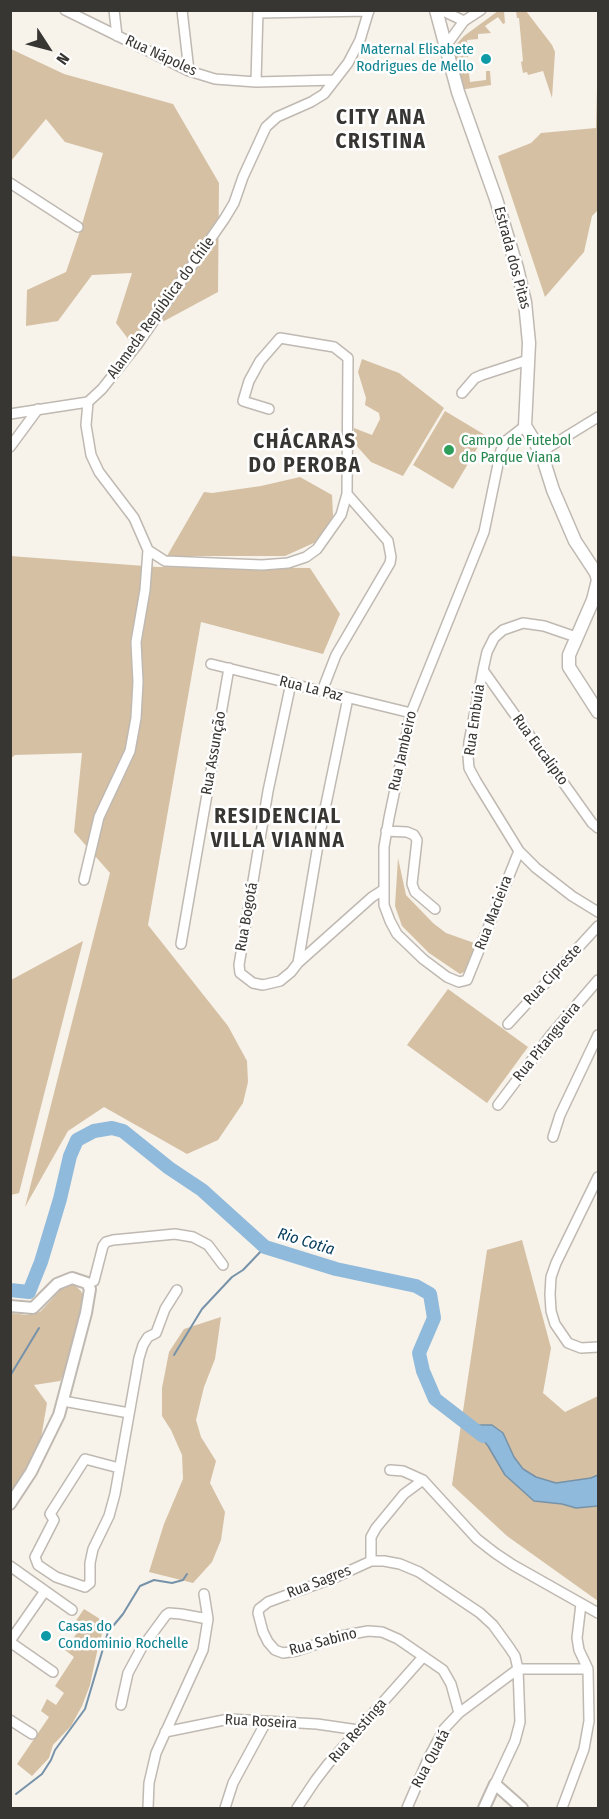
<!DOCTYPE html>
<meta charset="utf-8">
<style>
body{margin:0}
#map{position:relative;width:609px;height:1819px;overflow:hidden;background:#f7f2ea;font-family:"Fira Sans Condensed",sans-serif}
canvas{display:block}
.frame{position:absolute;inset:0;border:12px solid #383633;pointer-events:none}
.north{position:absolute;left:18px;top:18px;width:60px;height:60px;-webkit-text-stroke:4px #fff;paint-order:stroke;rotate:126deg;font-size:16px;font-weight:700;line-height:24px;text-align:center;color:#383633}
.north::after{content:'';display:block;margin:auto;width:21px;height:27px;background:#383633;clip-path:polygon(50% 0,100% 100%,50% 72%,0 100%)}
</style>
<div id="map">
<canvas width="609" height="1819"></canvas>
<div class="frame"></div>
<div class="north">N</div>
</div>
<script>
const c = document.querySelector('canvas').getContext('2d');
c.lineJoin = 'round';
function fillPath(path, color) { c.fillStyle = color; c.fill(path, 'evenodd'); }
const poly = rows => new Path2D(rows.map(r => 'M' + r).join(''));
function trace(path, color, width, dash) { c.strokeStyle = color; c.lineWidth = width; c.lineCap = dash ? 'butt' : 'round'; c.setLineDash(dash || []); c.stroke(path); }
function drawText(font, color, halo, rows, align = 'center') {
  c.font = font + ' "Fira Sans Condensed",sans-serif'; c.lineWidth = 5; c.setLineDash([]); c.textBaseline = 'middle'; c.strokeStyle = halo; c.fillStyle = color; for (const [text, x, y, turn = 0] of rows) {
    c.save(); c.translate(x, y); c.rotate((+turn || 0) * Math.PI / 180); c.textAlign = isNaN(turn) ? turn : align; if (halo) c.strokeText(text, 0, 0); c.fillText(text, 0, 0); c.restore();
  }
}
fillPath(poly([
 [498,11,504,11,505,23,503,24,498,17,485,26,491,33,478,34,478,39,467,40,468,57,464,58,464,67,468,66,470,82,486,80,486,71,490,71,491,85,460,90,450,51,464,36],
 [516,11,526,11,552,45,555,52,552,98,543,71,528,75,527,72,523,73,521,62,523,61,519,18,517,18],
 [598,46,598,210,592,216,584,252,545,297,498,156,531,143,541,133,596,128],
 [11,49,64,74,173,104,219,183,218,292,129,340,116,323,132,273,92,275,58,321,26,326,27,290,66,272,80,231,103,153,65,142,46,119,11,161],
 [362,359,399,373,444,408,403,476,371,462,354,443,354,428,372,435,380,419,379,413,365,405,366,398,358,372],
 [445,411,485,435,453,489,413,465],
 [300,477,332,495,333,516,318,541,285,556,167,556,204,492,212,493,261,486],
 [10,556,158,567,310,568,340,614,323,654,201,622,148,925,228,1026,247,1061,248,1082,243,1103,218,1140,187,1154,104,1107,68,1131,25,1207,110,873,74,832,82,753,15,755,11,758],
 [398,858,406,895,433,923,446,933,477,944,466,971,460,974,429,953,402,926,395,906],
 [83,941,19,1193,11,1195,11,980],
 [448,989,528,1047,487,1103,407,1045],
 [522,1240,551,1348,543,1393,565,1412,598,1396,598,1601,507,1536,452,1485,487,1250],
 [69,1284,76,1286,81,1291,84,1299,70,1361,60,1381,34,1385,47,1403,40,1444,11,1495,11,1313,26,1315,40,1312,64,1286],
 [221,1317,215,1359,204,1387,196,1420,201,1437,216,1461,210,1483,225,1512,221,1540,212,1562,193,1583,149,1572,164,1524,183,1479,182,1455,171,1430,162,1416,162,1388,169,1352,184,1329],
 [84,1609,108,1624,103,1630,97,1652,90,1685,82,1706,71,1726,53,1745,49,1758,32,1776,17,1764,49,1717,41,1711,47,1699,56,1705,64,1693,55,1686,74,1657,65,1650,79,1630,73,1625]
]), '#d5c0a3');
const water = poly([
 [471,1425,492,1425,503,1433,514,1457,523,1469,536,1477,556,1483,591,1478,598,1475,598,1506,576,1508,562,1504,534,1501,505,1475,488,1446,471,1425]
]);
fillPath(water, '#90badb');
trace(water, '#7692a9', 1.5);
trace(poly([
 [174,1355,202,1309,232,1277,243,1270,265,1247],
 [10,1376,39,1328],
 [16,1794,42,1774,51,1760,55,1750,85,1709,108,1632,123,1614,140,1586,154,1580,172,1583,183,1580,187,1574]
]), '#7692a9', 2);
trace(poly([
 [10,1290,29,1292,41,1262,60,1199,70,1156,77,1140,94,1131,112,1128,123,1131,169,1168,202,1190,265,1247,336,1269,416,1286,430,1294,434,1318,419,1353,423,1371,435,1399,483,1436]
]), '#90badb', 14);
const minor = poly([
 [65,10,189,71,215,79,256,82,335,80],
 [114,10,117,36],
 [182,10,189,71],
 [441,10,464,21],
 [258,13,369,11],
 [445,47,464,21,481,10],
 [256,82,258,10],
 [10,183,78,227],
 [462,393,475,378,482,375,528,360],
 [10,414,88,402],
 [10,447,38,409],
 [541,452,598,417],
 [148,550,165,561,262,565,288,563,306,557,317,549,341,515,347,494,348,358,334,347,280,338,260,361,249,381,243,401,269,409],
 [576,637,544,626,523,623,503,630,494,638,487,652,483,670,469,742,468,756,469,768,476,781,519,851,536,868,572,896,598,912],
 [211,664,411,713],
 [483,670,592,823,598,828],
 [291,683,268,791,239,965,240,973,253,983,263,985,280,981,291,972,298,963,372,897,383,890],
 [322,691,336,655,390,563,391,557,388,541,347,494],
 [386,831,407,832,414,835,417,840,412,884,415,892,435,909],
 [519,851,467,980,459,982,447,977,423,959,397,934,390,921,384,905,384,847,389,818,411,713,484,532,501,450,507,440,525,426],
 [84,880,99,817,130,751,136,718,138,682,136,642,145,590,148,550,134,518,99,472,91,455,86,425,88,402,102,389,137,345,225,218,234,203,243,177,266,127,277,117,311,102,324,94,348,63,360,40,369,10],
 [181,944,229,668],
 [298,963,320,833,348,698],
 [508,1024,598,926],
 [498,1105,550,1036,598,980],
 [553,1137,560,1115,598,1035],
 [598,1177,556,1263,551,1277,550,1294,551,1311,555,1324,568,1343,581,1348,598,1347],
 [94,1281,103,1246,106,1242,113,1240,175,1234,193,1237,208,1245,223,1265],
 [63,1401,129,1413],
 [119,1468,85,1459,50,1514,54,1520,35,1557,38,1565,56,1577,85,1587,90,1583,90,1563,93,1549,109,1516,115,1494,139,1358,143,1345,148,1337,156,1333,165,1309,177,1290],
 [390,1470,403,1471,423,1480,477,1539,495,1553,513,1565,598,1613],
 [371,1561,371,1537,376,1528,404,1494,423,1480],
 [10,1566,72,1610],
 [10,1641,45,1591],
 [10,1642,53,1672],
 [121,1705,128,1673,141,1649,166,1615,169,1613,181,1614,208,1619],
 [459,1713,451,1684,443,1670,398,1639,382,1632,368,1631,341,1636,296,1651,283,1653,275,1650,268,1642,263,1632,258,1613,259,1609,268,1602,336,1577,371,1561,384,1561,400,1564,419,1572,480,1613,493,1625,509,1647,515,1656,518,1669,520,1722,515,1741,495,1784],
 [10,1720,32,1734],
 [165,1732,229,1719,317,1724,358,1730],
 [148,1808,149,1783,156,1753,203,1650,208,1619,204,1594],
 [225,1808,233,1783,266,1722],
 [297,1808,315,1781,328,1764,423,1657],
 [407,1808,429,1757,444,1729,459,1713,518,1669,588,1669],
 [562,1808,584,1749,589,1721,588,1669,579,1650,577,1638,581,1604]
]);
const tertiary = poly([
 [10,1306,33,1308,57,1284,72,1278,87,1283,90,1289,86,1313,59,1415,31,1472,10,1504],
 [484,1808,495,1784,522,1808]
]);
const secondary = poly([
 [436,10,458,92,496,199,517,268,525,302,529,343,525,426,541,452,553,490,575,541,596,573,598,580,593,600,569,655,569,667,598,712]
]);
trace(minor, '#bfb9b2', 12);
trace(tertiary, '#bfb9b2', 14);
trace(secondary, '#bfb9b2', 15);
trace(minor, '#fff', 9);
trace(tertiary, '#fff', 10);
trace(secondary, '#fff', 12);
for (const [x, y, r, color] of [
 [486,59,6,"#0f9aa8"],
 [449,450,6,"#2e9e5b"],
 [46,1636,6,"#0f9aa8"]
]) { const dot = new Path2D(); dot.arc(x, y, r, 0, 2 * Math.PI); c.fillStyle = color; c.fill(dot); trace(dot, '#fff', 2); }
drawText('15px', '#0d838f', '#fff', [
 ["Maternal Elisabete",474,50],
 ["Rodrigues de Mello",474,67],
 ["Casas do",58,1627,"left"],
 ["Condominio Rochelle",58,1644,"left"]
], 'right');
drawText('15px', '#383633', '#fff', [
 ["Rua Nápoles",161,56,25],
 ["Estrada dos Pitas",512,258,75],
 ["Alameda República do Chile",161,308,-54],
 ["Rua La Paz",311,689,14],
 ["Rua Embuia",475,720,-82],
 ["Rua Eucalipto",540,750,54],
 ["Rua Jambeiro",403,751,-77],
 ["Rua Assunção",214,753,-80],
 ["Rua Macieira",494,913,-69],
 ["Rua Bogotá",247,917,-80],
 ["Rua Cipreste",553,975,-47],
 ["Rua Pitangueira",547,1042,-51],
 ["Rua Sagres",319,1582,-21],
 ["Rua Sabino",323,1642,-15],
 ["Rua Roseira",261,1722,3],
 ["Rua Restinga",358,1731,-49],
 ["Rua Quatá",431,1759,-62]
]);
drawText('15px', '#27864d', '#fff', [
 ["Campo de Futebol",461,441],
 ["do Parque Viana",461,458]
], 'left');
drawText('italic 16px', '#043a5a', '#fff', [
 ["Rio Cotia",306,1242,17]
]);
c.letterSpacing = '1.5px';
drawText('bold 21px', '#383633', '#fff', [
 ["CITY ANA",381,118],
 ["CRISTINA",381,142],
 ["CHÁCARAS",305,442],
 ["DO PEROBA",305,466],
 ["RESIDENCIAL",278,817],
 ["VILLA VIANNA",278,841]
]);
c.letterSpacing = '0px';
</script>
